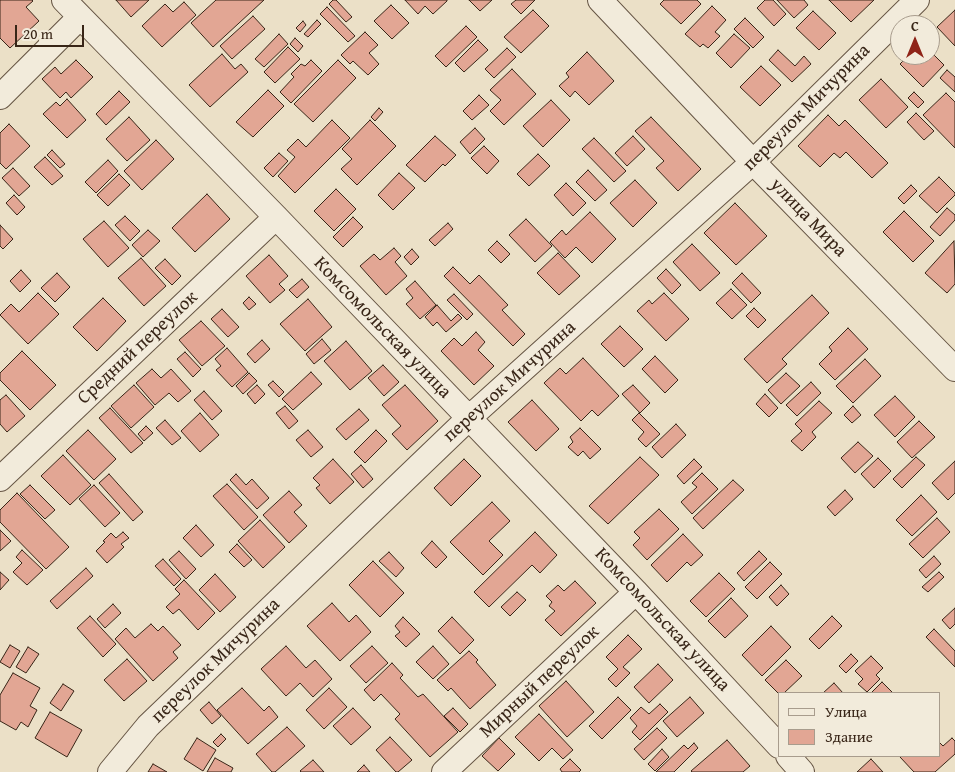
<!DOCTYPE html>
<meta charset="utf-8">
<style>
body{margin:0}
#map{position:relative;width:955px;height:772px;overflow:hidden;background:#ebe0c7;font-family:"Gentium Book Plus",serif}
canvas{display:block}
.legend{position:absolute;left:778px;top:692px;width:162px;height:65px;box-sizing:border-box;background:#f2ebdb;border:1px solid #a89c8d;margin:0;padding:6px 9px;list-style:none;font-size:15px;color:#382517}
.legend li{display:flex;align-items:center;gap:10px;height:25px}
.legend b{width:25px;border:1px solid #a89c8d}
.north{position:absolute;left:890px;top:15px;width:50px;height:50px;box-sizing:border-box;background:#f2ebdb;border:1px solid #a89c8d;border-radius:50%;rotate:0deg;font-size:14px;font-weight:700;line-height:20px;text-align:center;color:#382517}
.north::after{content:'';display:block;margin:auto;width:18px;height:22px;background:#8f2418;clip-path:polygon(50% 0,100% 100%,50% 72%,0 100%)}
.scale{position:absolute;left:15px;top:25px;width:69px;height:22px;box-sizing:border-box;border:2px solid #382517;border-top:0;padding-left:6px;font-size:15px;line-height:18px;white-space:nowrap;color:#382517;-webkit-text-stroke:4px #f2ebdb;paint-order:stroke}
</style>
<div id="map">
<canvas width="955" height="772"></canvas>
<ul class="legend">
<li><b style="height:6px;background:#f2ebdb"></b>Улица</li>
<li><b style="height:14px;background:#e2a694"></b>Здание</li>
</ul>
<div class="north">С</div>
<div class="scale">20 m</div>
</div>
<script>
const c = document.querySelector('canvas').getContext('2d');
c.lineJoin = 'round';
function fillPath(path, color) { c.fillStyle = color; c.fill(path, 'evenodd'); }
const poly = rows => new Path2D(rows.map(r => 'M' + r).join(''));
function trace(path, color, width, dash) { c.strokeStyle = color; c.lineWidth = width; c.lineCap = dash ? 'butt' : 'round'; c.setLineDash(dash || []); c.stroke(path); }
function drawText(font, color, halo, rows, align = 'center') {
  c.font = font + ' "Gentium Book Plus",serif'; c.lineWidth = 4; c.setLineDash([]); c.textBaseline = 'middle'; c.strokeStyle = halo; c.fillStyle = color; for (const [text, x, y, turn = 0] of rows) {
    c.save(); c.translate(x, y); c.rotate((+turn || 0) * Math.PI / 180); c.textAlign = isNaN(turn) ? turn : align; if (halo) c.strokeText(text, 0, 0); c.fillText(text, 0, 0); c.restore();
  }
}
const building = poly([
 [0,0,32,0,33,1,26,7,39,21,10,48,0,38,0,0],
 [116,0,149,0,131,17,116,0],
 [216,0,264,0,213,47,191,23,216,0],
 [333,0,336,0,352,17,346,22,329,4,333,0],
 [405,0,447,0,447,1,433,14,425,6,418,14,405,0],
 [469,0,492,0,480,11,469,0],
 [516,0,535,0,521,14,511,4,516,0],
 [664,0,697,0,701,4,681,24,660,4,664,0],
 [765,0,773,0,786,14,774,26,757,8,765,0],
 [777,0,804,0,808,5,794,18,777,0],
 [829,0,874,0,851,22,829,0],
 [184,2,196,15,162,47,142,26,165,4,173,12,184,2],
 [391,5,409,23,392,39,374,21,391,5],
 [712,6,726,20,715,32,720,36,708,48,703,44,700,47,685,34,712,6],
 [327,7,355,36,348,42,320,14,327,7],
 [533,10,549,26,521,53,504,37,533,10],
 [955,10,955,46,937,27,955,10],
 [813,11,836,33,819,50,796,28,813,11],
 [253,16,265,29,232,59,220,46,253,16],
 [745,18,764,37,753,48,734,29,745,18],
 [317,20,321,24,308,37,304,34,317,20],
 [303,21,306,25,300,32,296,28,303,21],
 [466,26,477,37,446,67,435,56,466,26],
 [365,32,378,45,369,53,379,64,368,75,353,61,350,64,341,55,365,32],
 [279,34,288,44,264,67,255,59,279,34],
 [734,34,750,48,731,68,716,53,734,34],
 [295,38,303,46,298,52,290,44,295,38],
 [478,40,488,50,464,72,455,63,478,40],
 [288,47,300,59,275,83,264,72,288,47],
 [507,48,516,57,494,78,485,69,507,48],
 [778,50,795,66,804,56,811,64,792,82,769,60,778,50],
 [930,51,944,65,923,87,900,64,909,55,930,55,930,51],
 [587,52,614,81,589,105,575,91,570,97,559,86,569,77,566,73,587,52],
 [222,54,235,69,241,64,248,72,210,107,189,85,222,54],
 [76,60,93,77,71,98,66,92,60,98,42,79,55,67,61,74,76,60],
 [311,60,322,71,291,103,280,92,294,77,291,74,301,64,305,66,311,60],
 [338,60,356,78,313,122,294,104,338,60],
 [761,66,781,85,760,106,740,87,761,66],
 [512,69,536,94,504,125,490,111,501,100,490,90,512,69],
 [947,70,955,77,955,92,940,78,947,70],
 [881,79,908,107,886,128,859,100,881,79],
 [268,90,284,106,253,137,236,122,268,90],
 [119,91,130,102,106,125,96,114,119,91],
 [914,92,924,102,918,108,908,98,914,92],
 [946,93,955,102,955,148,923,115,946,93],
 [479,95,489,105,472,120,463,111,479,95],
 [67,99,86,120,67,138,43,114,56,102,60,106,67,99],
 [551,100,570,120,543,147,523,126,551,100],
 [379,108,383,112,375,121,371,117,379,108],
 [916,113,934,131,924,140,907,122,916,113],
 [828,115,839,126,845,120,888,163,872,178,846,152,840,158,834,153,820,167,798,146,828,115],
 [129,117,150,140,127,161,106,139,129,117],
 [651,117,701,169,678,191,656,168,664,161,635,131,651,117],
 [332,120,350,138,295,193,278,176,295,157,287,150,298,139,306,147,332,120],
 [370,120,396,146,357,185,341,169,352,159,342,149,370,120],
 [9,124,30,146,6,169,0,163,0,133,9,124],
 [475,128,485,139,470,154,460,142,475,128],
 [435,136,456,155,445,166,443,164,425,182,406,165,435,136],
 [633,136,645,149,627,166,615,153,633,136],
 [594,138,626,171,614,182,582,149,594,138],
 [156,140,174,159,142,190,124,171,156,140],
 [484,146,499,161,487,174,471,158,484,146],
 [52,150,65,164,60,168,47,155,52,150],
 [279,153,288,161,273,177,264,168,279,153],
 [538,154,550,166,529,186,517,174,538,154],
 [45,157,63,176,52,185,34,167,45,157],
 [108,160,118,171,96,193,85,182,108,160],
 [13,168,30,186,19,196,2,178,13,168],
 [588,170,607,190,595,201,576,182,588,170],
 [399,173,415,188,393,210,378,195,399,173],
 [119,174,130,185,108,206,97,195,119,174],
 [939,177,955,193,955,195,937,213,919,196,939,177],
 [635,180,657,203,633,227,610,203,635,180],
 [566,183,586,203,573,216,554,195,566,183],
 [911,185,917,191,904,204,898,198,911,185],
 [336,189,356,209,334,231,314,211,336,189],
 [207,194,230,219,195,252,172,228,207,194],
 [14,195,25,207,17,215,6,203,14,195],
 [735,203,767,236,736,265,704,233,735,203],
 [947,208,955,215,955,220,940,236,930,227,947,208],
 [904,211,934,241,913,262,883,232,904,211],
 [590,212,616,239,592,263,576,247,565,258,550,242,562,230,566,235,590,212],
 [125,216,140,231,130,241,115,225,125,216],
 [353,217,363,227,343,247,333,237,353,217],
 [526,219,552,246,535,262,509,235,526,219],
 [104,221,129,248,108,267,83,239,104,221],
 [448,223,453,229,435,246,429,240,448,223],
 [0,225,13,239,3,249,0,246,0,225],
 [148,230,160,241,143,257,132,245,148,230],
 [497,241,510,254,501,263,488,250,497,241],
 [954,241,955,284,947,293,925,273,954,241],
 [692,244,720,273,700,291,673,262,692,244],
 [394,248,401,256,395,262,407,276,386,295,360,266,374,254,380,260,394,248],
 [412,249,419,257,411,265,404,257,412,249],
 [558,253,580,276,559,295,537,273,558,253],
 [269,255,288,276,279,284,285,290,270,303,246,276,269,255],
 [141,258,166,286,144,306,118,278,141,258],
 [165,259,181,276,172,285,155,268,165,259],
 [453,267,470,284,479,275,508,305,502,310,525,334,513,346,444,276,453,267],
 [666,269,681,285,672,294,657,278,666,269],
 [21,270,31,281,20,292,10,281,21,270],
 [57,273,70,287,55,302,41,288,57,273],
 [742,273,761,293,751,303,732,283,742,273],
 [302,279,309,287,297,298,289,290,302,279],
 [415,281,436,305,420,319,406,304,413,298,406,289,415,281],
 [731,289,747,305,732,319,716,303,731,289],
 [38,293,59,314,28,344,0,315,11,304,19,312,38,293],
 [664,293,689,319,666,341,637,311,649,300,652,304,664,293],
 [454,294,473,314,467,320,447,300,454,294],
 [812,295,829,313,782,359,787,364,767,383,744,359,812,295],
 [249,297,256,304,249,310,243,303,249,297],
 [103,298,126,321,97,351,73,327,103,298],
 [308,299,332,327,305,351,280,324,308,299],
 [437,305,451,321,458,314,462,318,446,332,437,322,433,326,425,317,437,305],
 [754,308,766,320,758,328,746,316,754,308],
 [222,309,239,327,228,337,211,319,222,309],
 [201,321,225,346,202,366,179,340,201,321],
 [620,326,643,349,624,367,601,344,620,326],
 [848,328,868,349,835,380,819,364,832,351,829,347,848,328],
 [476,332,485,342,478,350,494,366,474,385,441,351,454,338,462,346,476,332],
 [322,339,331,350,314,364,306,354,322,339],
 [262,340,270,349,255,363,247,354,262,340],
 [346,341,372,371,350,390,324,361,346,341],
 [227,348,248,372,232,387,216,370,221,366,215,359,227,348],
 [22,351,56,385,30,410,0,380,0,373,22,351],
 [185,352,201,369,193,377,177,359,185,352],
 [655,356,678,380,665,393,642,369,655,356],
 [583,358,619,396,598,416,592,410,581,421,544,383,560,368,566,374,583,358],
 [865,359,881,376,853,403,836,386,865,359],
 [383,365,399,382,384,396,368,378,383,365],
 [152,369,161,378,171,369,191,391,178,402,169,393,155,405,136,383,152,369],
 [311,372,322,384,293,410,282,399,311,372],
 [249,373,257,381,243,394,236,386,249,373],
 [786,373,800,386,781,404,768,390,786,373],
 [273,381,284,392,279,397,268,385,273,381],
 [811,382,821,393,797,416,786,405,811,382],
 [134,385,154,407,131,428,111,406,134,385],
 [257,385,265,394,255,404,247,394,257,385],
 [405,385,438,421,407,450,392,434,401,426,382,405,405,385],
 [633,385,650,403,640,413,622,394,633,385],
 [204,391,222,411,212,420,194,400,204,391],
 [765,394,778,408,769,417,756,404,765,394],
 [6,395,25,416,7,432,0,424,0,400,6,395],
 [895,396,915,417,895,437,874,415,895,396],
 [532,400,559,429,536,451,508,422,532,400],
 [819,401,832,413,812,432,816,437,802,451,791,441,802,431,795,424,819,401],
 [285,406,298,421,289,429,276,413,285,406],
 [853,406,861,415,852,423,844,415,853,406],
 [110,408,143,443,131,453,99,418,110,408],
 [359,409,369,420,346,440,336,429,359,409],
 [200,413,219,435,200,452,181,431,200,413],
 [639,413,660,434,646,447,638,439,644,432,632,420,639,413],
 [165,420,181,438,172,445,156,428,165,420],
 [919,421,935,437,912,458,897,442,919,421],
 [676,424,686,435,662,458,652,447,676,424],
 [146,426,153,433,144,441,138,434,146,426],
 [580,428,601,449,590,459,583,451,578,456,568,447,573,442,570,437,580,428],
 [88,430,116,459,94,480,66,451,88,430],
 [308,430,323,447,311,457,296,440,308,430],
 [376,430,387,441,365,463,354,452,376,430],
 [858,442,873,456,855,473,841,458,858,442],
 [63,455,91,485,70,505,41,476,63,455],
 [640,457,659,475,608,524,589,506,640,457],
 [916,457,925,465,902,488,893,479,916,457],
 [878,458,891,471,874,488,861,474,878,458],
 [333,459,354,482,330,504,316,488,320,485,313,478,333,459],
 [464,459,481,476,451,506,434,488,464,459],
 [694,459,702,467,684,484,677,476,694,459],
 [955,461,955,493,948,500,932,483,955,461],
 [361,465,373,479,363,488,351,474,361,465],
 [702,473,718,489,692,514,681,502,697,487,692,483,702,473],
 [109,474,143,512,133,521,99,483,109,474],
 [236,474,246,485,252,479,269,498,257,509,230,480,236,474],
 [733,480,744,490,703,529,693,518,733,480],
 [227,484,258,517,244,530,213,496,227,484],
 [30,485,55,510,45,519,20,494,30,485],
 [94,485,120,513,105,527,79,499,94,485],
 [845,490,853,499,835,516,827,507,845,490],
 [289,491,302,505,294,512,307,526,289,543,263,515,289,491],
 [17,493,69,547,46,569,0,522,0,510,17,493],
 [921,495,937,512,912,536,896,520,921,495],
 [492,502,510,521,489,541,503,555,483,575,450,542,492,502],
 [659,509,679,529,647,560,633,545,640,538,634,532,659,509],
 [937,518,950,532,923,558,909,544,937,518],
 [260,520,285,547,263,568,238,541,260,520],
 [196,525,214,545,201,557,183,538,196,525],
 [0,530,11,541,0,551,0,530],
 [123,532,129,538,121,544,124,547,107,563,96,551,105,542,103,541,111,533,116,538,123,532],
 [535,532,557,555,540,573,532,565,489,607,474,592,535,532],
 [683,534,703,555,691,566,687,562,667,582,651,565,683,534],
 [432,541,447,557,436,568,421,553,432,541],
 [237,544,252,560,244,567,229,552,237,544],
 [22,550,43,570,27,585,13,572,22,563,16,557,22,550],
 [179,551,196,569,186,579,169,560,179,551],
 [759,551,767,559,744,581,737,573,759,551],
 [389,552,404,568,396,577,379,561,389,552],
 [934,556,941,564,926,578,919,570,934,556],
 [163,559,181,579,174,586,155,566,163,559],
 [373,561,404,593,380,617,349,585,373,561],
 [770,562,782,574,757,599,745,587,770,562],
 [86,568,93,576,57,609,50,601,86,568],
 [0,572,9,580,0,590,0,572],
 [939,572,944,577,928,592,922,587,939,572],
 [719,573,735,589,706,617,690,601,719,573],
 [215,574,236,597,220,612,199,590,215,574],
 [184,580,215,613,198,630,179,609,173,614,166,607,180,594,175,589,184,580],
 [575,581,596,603,561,636,545,620,555,611,549,606,552,602,546,596,558,585,564,591,575,581],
 [781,585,789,594,777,606,769,597,781,585],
 [517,592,526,600,510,616,501,607,517,592],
 [731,598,748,616,725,638,708,621,731,598],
 [332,603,349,622,356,615,371,632,340,661,307,626,332,603],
 [113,604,121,613,105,628,97,619,113,604],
 [955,608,955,624,950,629,942,620,955,608],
 [90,616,116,644,103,657,77,628,90,616],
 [832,616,842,626,819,649,809,639,832,616],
 [403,617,420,634,406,647,395,636,400,632,395,626,403,617],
 [452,617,474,640,460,654,438,631,452,617],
 [151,624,158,631,163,626,181,645,173,652,178,658,153,681,115,639,126,628,135,638,151,624],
 [771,626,791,647,762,676,742,655,771,626],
 [934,629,955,651,955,667,926,637,934,629],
 [628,635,642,649,623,667,630,673,616,687,608,679,618,669,606,657,628,635],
 [10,645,20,651,10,668,0,662,10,645],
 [286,646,306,668,315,660,332,679,313,697,300,683,286,696,261,669,286,646],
 [372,646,388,663,366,683,350,666,372,646],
 [433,646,449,664,433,679,416,662,433,646],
 [28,647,39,654,26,673,16,667,28,647],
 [469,651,478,660,476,662,496,685,470,709,451,688,448,691,437,680,469,651],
 [851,654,858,661,846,673,839,666,851,654],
 [871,656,883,668,876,675,880,679,867,692,858,684,863,679,855,671,871,656],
 [127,659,147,681,124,701,104,680,127,659],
 [786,660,802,676,784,693,779,693,779,694,765,680,786,660],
 [392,663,403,675,400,678,418,697,423,694,458,732,430,757,395,719,400,714,381,694,374,701,364,690,392,663],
 [658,664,673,680,649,703,634,687,658,664],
 [13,673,40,688,30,706,37,710,28,727,21,722,16,730,0,721,0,695,13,673],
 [566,681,594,712,567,737,539,706,566,681],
 [882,682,893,693,871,693,882,682],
 [834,683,843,693,823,693,834,683],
 [63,684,74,691,61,711,50,703,63,684],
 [242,688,264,711,269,706,278,717,248,744,217,710,242,688],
 [329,688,347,707,324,729,306,710,329,688],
 [618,697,631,710,602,739,589,726,618,697],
 [690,697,704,713,677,737,663,721,690,697],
 [209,702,221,716,212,724,200,710,209,702],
 [660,704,668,712,640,740,632,732,637,726,630,718,641,707,649,714,660,704],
 [353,708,371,727,351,745,333,726,353,708],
 [453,708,468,724,460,732,444,716,453,708],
 [50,712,82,730,67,757,35,738,50,712],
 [539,714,573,750,563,759,552,748,539,761,515,737,539,714],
 [287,727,305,746,275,772,272,772,256,754,287,727],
 [657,728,667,738,644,760,634,749,657,728],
 [221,734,226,739,218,747,213,742,221,734],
 [390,737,412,760,398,772,396,772,376,750,390,737],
 [197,738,216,750,203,771,184,759,197,738],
 [499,738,515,754,498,771,482,756,499,738],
 [952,738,955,741,955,754,935,772,914,772,900,757,901,756,939,756,939,742,943,746,952,738],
 [727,740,750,766,743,772,692,772,691,771,727,740],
 [694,743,698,748,674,772,656,772,684,745,688,749,694,743],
 [662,749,669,757,655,771,648,764,662,749],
 [215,758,233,768,231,772,207,772,215,758],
 [570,759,581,770,579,772,562,772,560,769,570,759],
 [871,759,883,772,857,772,871,759],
 [313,760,324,772,301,772,300,771,313,760],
 [153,764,167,772,148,772,153,764],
 [364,765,370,772,357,772,364,765]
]);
fillPath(building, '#e2a694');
trace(building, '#382517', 1);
const minor = poly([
 [64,0,276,217,636,592,779,746],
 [600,0,753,162,955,369],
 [0,97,80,17],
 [0,479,276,217],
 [788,756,802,772],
 [110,772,148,726,469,418,753,162,917,0],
 [444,772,636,592]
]);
trace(minor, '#655443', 26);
trace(minor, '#f2ebdb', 24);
drawText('19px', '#382517', '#f2ebdb', [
 ["переулок Мичурина",807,108,-45],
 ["улица Мира",808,218,46],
 ["Комсомольская улица",382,328,46],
 ["Средний переулок",138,348,-43],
 ["переулок Мичурина",510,382,-42],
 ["Комсомольская улица",662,620,47],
 ["переулок Мичурина",216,661,-44],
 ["Мирный переулок",540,682,-43]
]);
</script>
